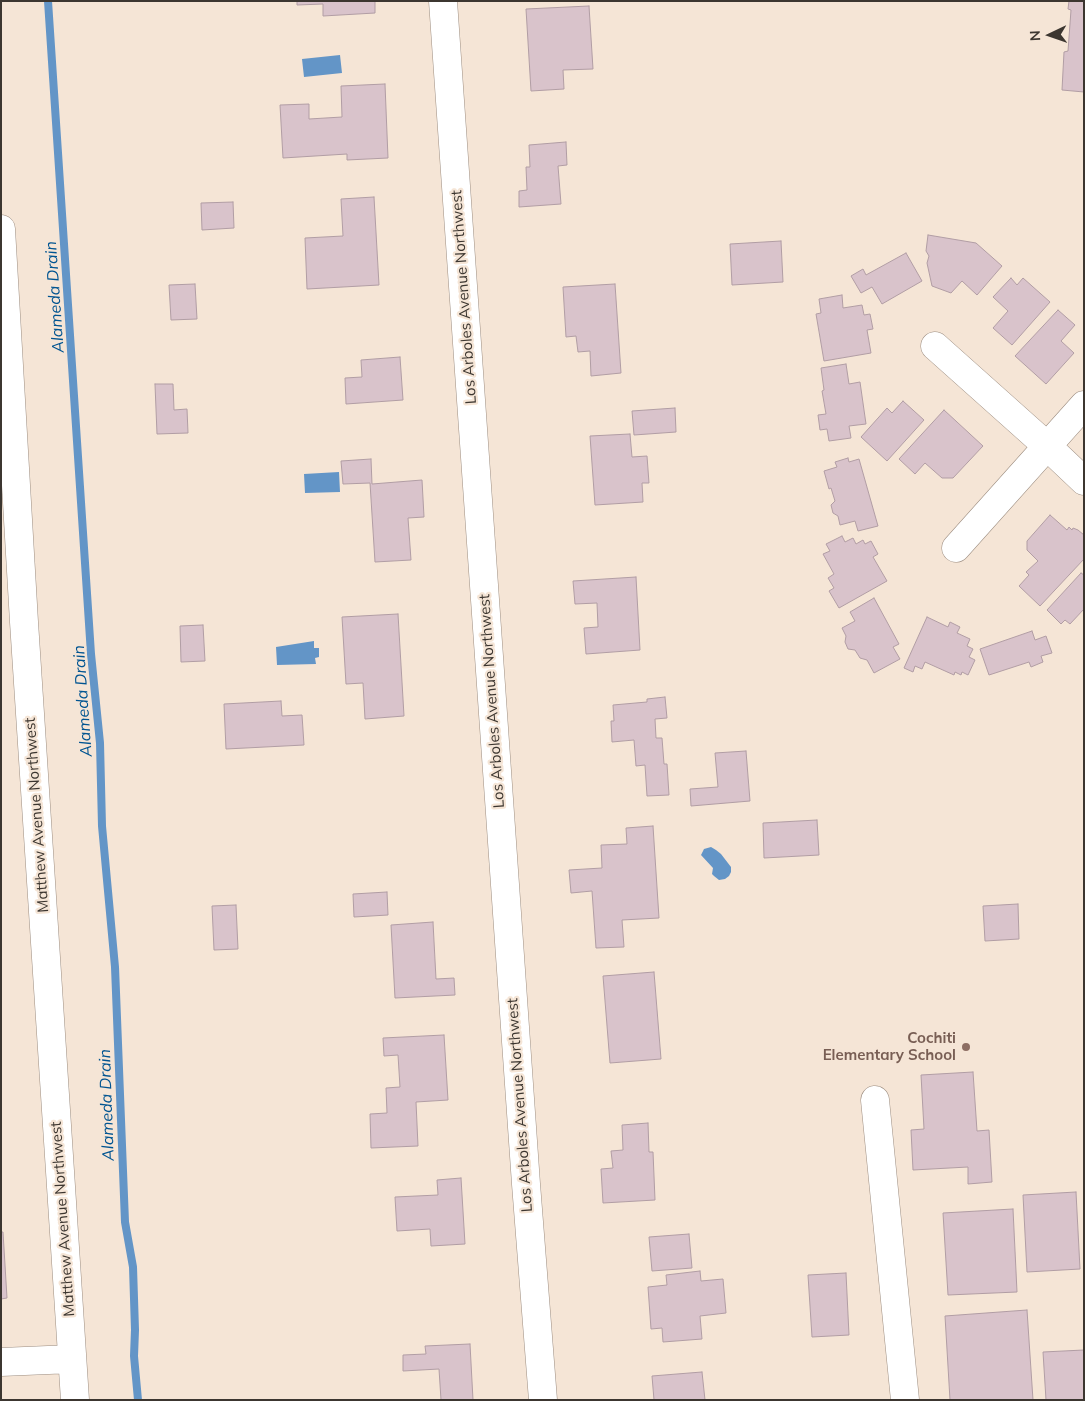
<!DOCTYPE html>
<style>
body{margin:0}
#map{position:relative;width:1085px;height:1401px;overflow:hidden;background:#f5e5d6;font-family:Mulish,sans-serif}
canvas{display:block}
.frame{position:absolute;inset:0;border:2px solid #3c3630;pointer-events:none}
.north{position:absolute;left:1025px;top:10px;width:50px;height:50px;-webkit-text-stroke:4px #f5e5d6;paint-order:stroke;rotate:267deg;font-size:14px;font-weight:700;line-height:20px;text-align:center;color:#3c3630}
.north::after{content:'';display:block;margin:auto;width:18px;height:22px;background:#3c3630;clip-path:polygon(50% 0,100% 100%,50% 72%,0 100%)}
</style>
<div id="map">
<canvas width="1085" height="1401"></canvas>
<div class="frame"></div>
<div class="north">N</div>
</div>
<script>
const c = document.querySelector('canvas').getContext('2d');
c.lineJoin = 'round';
function fillPath(path, color) { c.fillStyle = color; c.fill(path, 'evenodd'); }
const poly = rows => new Path2D(rows.map(r => 'M' + r).join(''));
function trace(path, color, width, dash) { c.strokeStyle = color; c.lineWidth = width; c.lineCap = dash ? 'butt' : 'round'; c.setLineDash(dash || []); c.stroke(path); }
function drawText(font, color, halo, rows, align = 'center') {
  c.font = font + ' Mulish,sans-serif'; c.lineWidth = 4.5; c.setLineDash([]); c.textBaseline = 'middle'; c.strokeStyle = halo; c.fillStyle = color; for (const [text, x, y, turn = 0] of rows) {
    c.save(); c.translate(x, y); c.rotate((+turn || 0) * Math.PI / 180); c.textAlign = isNaN(turn) ? turn : align; if (halo) c.strokeText(text, 0, 0); c.fillText(text, 0, 0); c.restore();
  }
}
fillPath(poly([
 [340,55,342,73,304,77,302,59],
 [339,472,340,492,305,493,304,474],
 [314,641,314,648,319,648,319,657,315,658,316,664,277,665,276,647],
 [711,847,716,850,721,854,731,867,731,872,729,876,725,879,719,880,714,876,712,874,713,868,701,855,704,849]
]), '#6395c7');
trace(poly([
 [48,1,91,654,100,743,102,826,115,967,125,1222,133,1267,135,1330,134,1356,138,1400]
]), '#6395c7', 8);
const building = poly([
 [297,1,375,1,375,13,323,16,323,4,297,5,297,1],
 [1069,1,1084,1,1084,92,1062,90,1064,52,1068,51,1071,10,1068,9,1069,1],
 [589,6,593,69,563,70,564,89,531,91,526,9,589,6],
 [385,84,388,158,347,160,347,154,283,158,280,105,309,104,309,119,342,117,341,86,385,84],
 [566,142,567,165,558,166,561,204,519,207,519,191,527,190,526,167,530,167,529,145,566,142],
 [374,197,379,285,307,289,305,238,343,236,341,199,374,197],
 [233,202,234,228,202,230,201,203,233,202],
 [928,235,976,243,1002,266,977,295,962,281,951,293,932,286,927,263,929,256,926,251,928,235],
 [781,241,783,282,732,285,730,244,781,241],
 [906,253,922,281,882,304,872,287,861,293,851,276,863,269,866,275,906,253],
 [1011,278,1017,285,1023,278,1050,302,1012,345,993,328,1008,311,993,297,1011,278],
 [195,284,197,319,171,320,169,285,195,284],
 [615,284,621,373,591,376,590,351,578,352,576,336,566,337,563,287,615,284],
 [842,295,843,308,862,305,864,315,870,314,873,329,867,330,871,353,824,361,816,314,821,313,819,299,842,295],
 [1058,310,1075,325,1061,341,1074,353,1046,384,1015,356,1058,310],
 [400,357,403,400,346,404,345,378,362,377,361,360,400,357],
 [846,364,849,384,860,382,866,424,849,426,851,438,829,441,827,429,820,430,818,415,826,414,822,391,824,390,821,368,846,364],
 [155,384,173,384,174,410,187,409,188,433,157,434,155,384],
 [903,401,924,420,887,461,861,437,887,408,892,413,903,401],
 [675,408,676,432,634,435,632,411,675,408],
 [944,410,983,446,953,478,942,478,925,463,915,474,899,459,944,410],
 [630,434,632,457,647,456,649,483,642,483,643,502,595,505,590,436,630,434],
 [848,458,849,462,859,459,878,526,858,531,855,521,840,525,838,516,833,513,831,505,835,501,831,488,829,489,824,471,837,467,835,462,848,458],
 [371,459,372,484,422,480,424,517,408,518,411,560,375,562,370,483,343,484,341,461,371,459],
 [1050,515,1067,530,1069,527,1072,530,1073,528,1078,530,1084,535,1084,559,1040,606,1019,586,1029,575,1026,572,1038,561,1027,550,1027,541,1050,515],
 [842,536,845,542,853,538,856,544,863,540,865,544,871,541,878,554,873,557,887,581,839,608,829,591,834,588,828,578,834,574,823,554,830,551,826,544,842,536],
 [1081,573,1084,575,1084,609,1070,624,1065,620,1061,624,1047,610,1081,573],
 [636,577,640,650,586,654,584,628,598,627,597,603,575,604,573,581,636,577],
 [874,598,899,644,893,647,900,659,874,673,867,660,860,658,855,650,848,649,845,642,846,636,842,628,855,621,850,612,874,598],
 [398,614,404,716,365,719,363,683,346,684,342,617,398,614],
 [927,617,948,627,950,622,960,627,957,633,970,639,967,646,973,649,969,657,975,660,968,675,962,672,961,675,955,672,954,675,925,662,922,669,915,666,913,672,904,668,927,617],
 [203,625,205,661,181,662,180,626,203,625],
 [1032,631,1035,640,1046,636,1052,653,1041,656,1043,662,1031,667,1029,662,989,675,980,649,1032,631],
 [665,697,667,718,655,719,656,738,662,738,664,764,667,764,669,795,647,796,645,765,636,766,634,740,612,742,611,721,614,721,613,705,647,702,647,699,665,697],
 [281,701,282,716,302,715,304,745,226,749,224,704,281,701],
 [746,751,750,801,691,806,690,789,718,787,715,753,746,751],
 [817,820,819,855,764,858,763,823,817,820],
 [653,826,659,918,622,920,624,947,596,948,592,891,571,893,569,870,602,868,601,845,627,844,626,828,653,826],
 [387,892,388,915,354,917,353,894,387,892],
 [1018,904,1019,939,985,941,983,906,1018,904],
 [236,905,238,949,214,950,212,906,236,905],
 [433,922,436,979,454,978,455,995,395,998,391,925,433,922],
 [654,972,661,1059,610,1063,603,976,654,972],
 [444,1035,448,1100,416,1102,418,1146,371,1148,370,1114,387,1113,386,1088,400,1087,398,1055,384,1056,383,1038,444,1035],
 [973,1072,977,1131,989,1130,992,1182,968,1184,968,1167,913,1170,911,1130,924,1129,921,1075,973,1072],
 [648,1123,649,1152,653,1152,655,1200,603,1203,601,1169,613,1168,611,1151,623,1150,622,1125,648,1123],
 [461,1178,465,1244,431,1246,430,1229,397,1231,395,1197,438,1195,437,1180,461,1178],
 [1076,1192,1080,1269,1027,1272,1023,1195,1076,1192],
 [1013,1209,1017,1292,948,1295,943,1213,1013,1209],
 [1,1232,3,1232,7,1298,1,1299,1,1232],
 [689,1234,692,1268,652,1271,649,1237,689,1234],
 [700,1271,701,1281,723,1279,726,1313,700,1316,702,1339,663,1342,662,1328,651,1329,648,1287,667,1285,666,1275,700,1271],
 [846,1273,849,1335,812,1337,808,1275,846,1273],
 [1027,1310,1033,1400,950,1400,945,1316,1027,1310],
 [470,1344,473,1400,441,1400,439,1369,403,1371,403,1355,426,1354,425,1346,470,1344],
 [1084,1350,1084,1400,1046,1400,1043,1352,1084,1350],
 [702,1372,705,1400,654,1400,652,1376,702,1372]
]);
fillPath(building, '#d9c3cb');
trace(building, '#b19da4', 1);
const minor = poly([
 [443,1,526,1184,543,1400],
 [1,229,24,622,75,1400],
 [935,346,1047,446,1084,481],
 [956,548,1084,405],
 [875,1100,905,1400],
 [1,1362,72,1359]
]);
trace(minor, '#9c8d80', 29);
trace(minor, '#fff', 28);
for (const [x, y, r, color] of [
 [966,1047,5,"#8d6e63"]
]) { const dot = new Path2D(); dot.arc(x, y, r, 0, 2 * Math.PI); c.fillStyle = color; c.fill(dot); trace(dot, '#f5e5d6', 2); }
drawText('15px', '#3c3630', '#f5e5d6', [
 ["Los Arboles Avenue Northwest",464,297,-94],
 ["Los Arboles Avenue Northwest",492,701,-94],
 ["Matthew Avenue Northwest",37,815,-94],
 ["Los Arboles Avenue Northwest",520,1105,-94],
 ["Matthew Avenue Northwest",63,1219,-94]
]);
drawText('bold 15px', '#785e54', '#f5e5d6', [
 ["Cochiti",956,1038],
 ["Elementary School",956,1055]
], 'right');
drawText('italic 16px', '#005491', '#f5e5d6', [
 ["Alameda Drain",55,297,-94],
 ["Alameda Drain",83,701,-94],
 ["Alameda Drain",107,1105,-92]
]);
</script>
